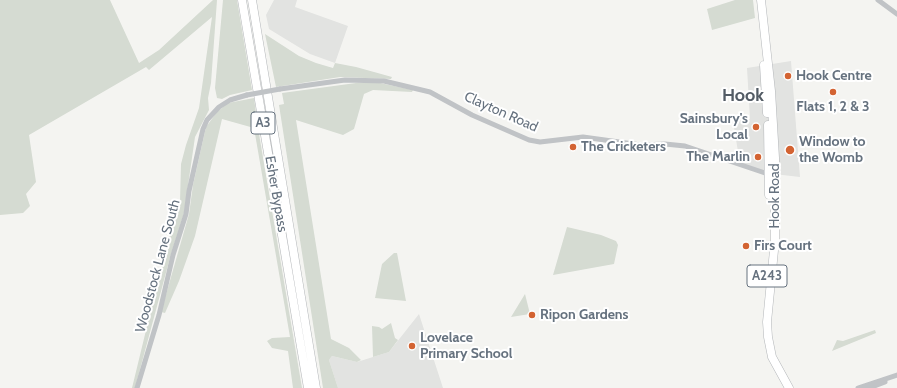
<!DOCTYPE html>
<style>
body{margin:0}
canvas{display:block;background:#f4f4f1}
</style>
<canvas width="897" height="388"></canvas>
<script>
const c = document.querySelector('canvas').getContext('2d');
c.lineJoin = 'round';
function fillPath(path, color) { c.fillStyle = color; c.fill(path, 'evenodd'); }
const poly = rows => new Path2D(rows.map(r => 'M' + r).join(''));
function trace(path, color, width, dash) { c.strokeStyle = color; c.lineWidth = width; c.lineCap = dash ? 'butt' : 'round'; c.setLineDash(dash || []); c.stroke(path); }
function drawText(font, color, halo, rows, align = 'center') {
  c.font = font + ' Cabin,sans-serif'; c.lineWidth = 4; c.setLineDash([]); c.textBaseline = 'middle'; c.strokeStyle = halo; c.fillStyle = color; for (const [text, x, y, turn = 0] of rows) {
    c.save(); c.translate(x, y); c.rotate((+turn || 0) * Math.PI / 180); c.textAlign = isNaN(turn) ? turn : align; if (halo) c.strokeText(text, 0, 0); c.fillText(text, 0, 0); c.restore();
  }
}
fillPath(poly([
 [274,0,297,0,295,7,348,26,335,63,310,54,269,29,266,15],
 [791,61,800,177,765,173,740,164,733,121,750,119,747,68],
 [419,314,443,388,338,388,329,360,332,356,357,362,389,352]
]), '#e2e3e1');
fillPath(poly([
 [0,0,110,0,139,63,159,50,213,0,217,0,211,83,208,98,209,110,195,137,184,213,171,254,135,388,132,388,166,248,180,202,181,164,186,145,199,108,212,17,149,70,146,67,29,135,36,182,26,194,30,206,23,213,0,215],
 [223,0,237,0,252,90,230,95,222,99,217,98,215,88],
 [735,0,753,0,755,18,712,30,707,9],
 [265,34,299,56,316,63,333,68,335,63,356,67,392,77,391,79,340,77,276,87],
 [356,83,380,83,413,90,412,92,373,90,364,94,354,129,343,135,296,120,331,339,349,348,361,360,357,362,332,356,329,360,338,388,323,388,279,105,284,104,282,93],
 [254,98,258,128,302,388,293,388,288,351,272,348,267,341,272,338,290,337,254,128,222,119,195,236,179,281,165,313,161,312,189,214,193,185,206,127,217,112,228,103],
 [567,227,601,235,616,241,618,245,614,264,553,275],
 [394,253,397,253,406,301,375,298,382,264],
 [525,294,530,314,511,317],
 [391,323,395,338,398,340,389,352,373,357,372,326,379,327,382,329],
 [875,330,876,333,832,351,837,340,843,341]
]), '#d5dbd2');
const highway = poly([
 [242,0,308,388],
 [252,0,316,388],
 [761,0,771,91,775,158,775,240,767,322,768,337,772,357,789,388],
 [764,65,767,113],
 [768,125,769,195]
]);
trace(highway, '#b3b6b9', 9);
trace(poly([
 [878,0,897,14],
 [280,89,345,80,384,81,430,92,472,115,529,140,540,142,583,137,641,145,665,144,685,146,765,173,769,177],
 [137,388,159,315,173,255,186,214,189,191,203,129,207,120,219,107,230,100,247,95],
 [858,388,897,375],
 [869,388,885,382]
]), '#c0c3c6', 5);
trace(highway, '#fff', 8);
trace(poly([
 [247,95,280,89]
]), '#c0c3c6', 5);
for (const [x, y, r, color] of [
 [788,76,4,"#d36332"],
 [833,92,4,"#d36332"],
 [756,127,4,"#d36332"],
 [573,147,4,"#d36332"],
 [790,150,5,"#d36332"],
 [758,157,4,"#d36332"],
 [746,246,4,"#d36332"],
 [532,315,4,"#d36332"],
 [412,346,4,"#d36332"]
]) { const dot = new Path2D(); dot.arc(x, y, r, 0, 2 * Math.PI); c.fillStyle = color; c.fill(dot); trace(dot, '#fff', 1.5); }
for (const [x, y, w] of [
 [263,123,24],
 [767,276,40]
]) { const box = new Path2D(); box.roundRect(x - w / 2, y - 11, w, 22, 3); c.fillStyle = '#fff'; c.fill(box); trace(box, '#66727f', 1); }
drawText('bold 13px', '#66727f', null, [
 ["A3",263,123],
 ["A243",767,276]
]);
drawText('bold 14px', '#66727f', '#fff', [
 ["Hook Centre",796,76],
 ["Flats 1, 2 & 3",833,107,"center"],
 ["Sainsbury's",748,119,"right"],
 ["Local",748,135,"right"],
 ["Window to",799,142],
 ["the Womb",799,158],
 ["The Cricketers",581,147],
 ["The Marlin",750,157,"right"],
 ["Firs Court",754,246],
 ["Ripon Gardens",540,315],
 ["Lovelace",420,338],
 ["Primary School",420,354]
], 'left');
drawText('14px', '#66727f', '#fff', [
 ["Clayton Road",501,112,24],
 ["Esher Bypass",276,194,80],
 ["Hook Road",775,196,-90],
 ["Woodstock Lane South",158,266,-75]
]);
drawText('bold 18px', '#535c65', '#fff', [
 ["Hook",743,96]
]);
</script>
